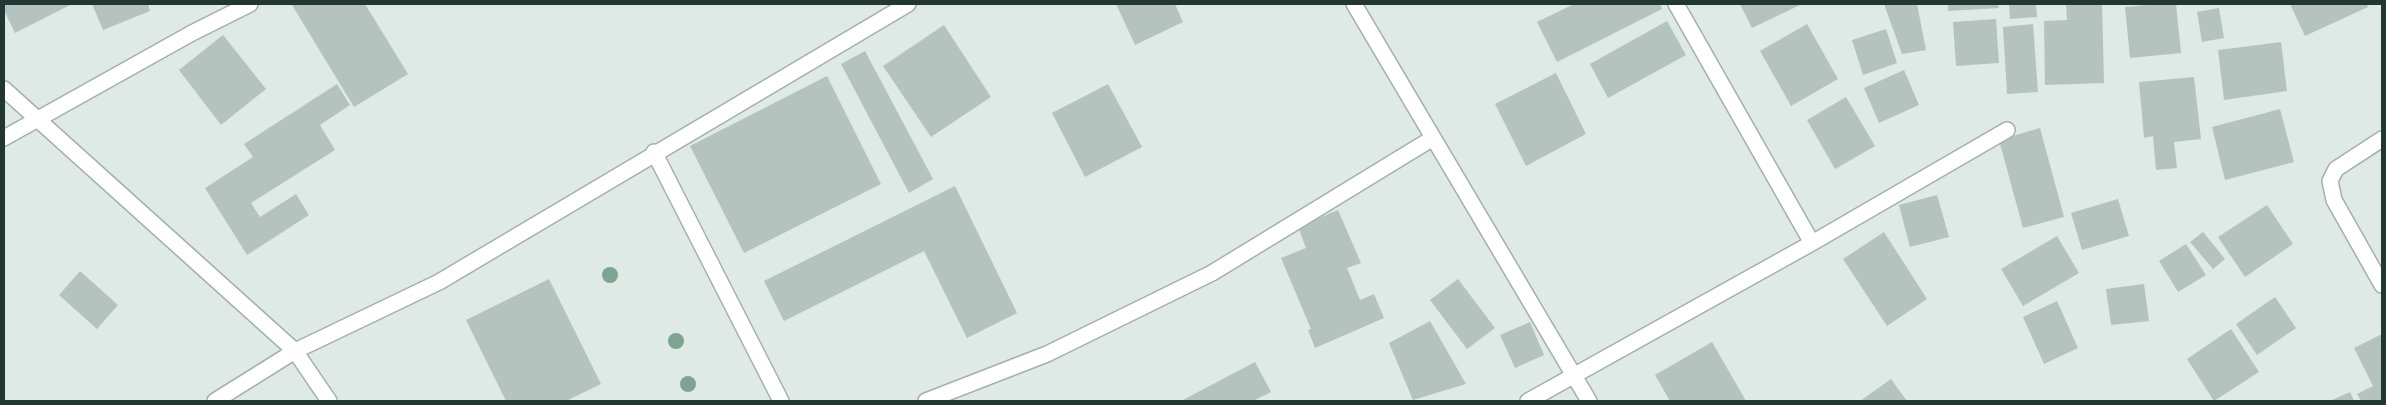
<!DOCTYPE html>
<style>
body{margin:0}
#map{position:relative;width:2386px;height:405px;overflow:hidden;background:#dfe9e5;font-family:"PT Sans",sans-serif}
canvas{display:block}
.frame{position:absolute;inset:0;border:5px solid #223733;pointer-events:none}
</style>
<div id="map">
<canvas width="2386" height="405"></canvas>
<div class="frame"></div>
</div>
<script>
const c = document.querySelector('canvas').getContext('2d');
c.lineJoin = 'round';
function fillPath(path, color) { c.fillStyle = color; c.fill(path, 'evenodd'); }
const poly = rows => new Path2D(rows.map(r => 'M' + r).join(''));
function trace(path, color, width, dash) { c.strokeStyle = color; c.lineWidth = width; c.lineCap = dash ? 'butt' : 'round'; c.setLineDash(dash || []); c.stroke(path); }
fillPath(poly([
 [72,4,15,33,4,10,5,4],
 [92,4,148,4,150,11,103,30],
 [365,4,408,74,354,107,292,5],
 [1116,4,1175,4,1183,22,1135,45],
 [1574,4,1660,4,1662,9,1557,62,1537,22],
 [1740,4,1802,4,1752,28],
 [1884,4,1917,4,1926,50,1902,54],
 [1948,4,1998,4,1999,8,1948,11],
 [2009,4,2036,4,2037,17,2010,19],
 [2066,4,2102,4,2104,83,2045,85,2044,21,2067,20],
 [2157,4,2176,4,2181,53,2130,58,2125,7],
 [2290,4,2367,4,2368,7,2305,36],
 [2219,8,2224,38,2202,42,2197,12],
 [1996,19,1999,63,1956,66,1953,22],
 [1667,21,1686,55,1608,98,1590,64],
 [1807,24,1838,79,1791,106,1760,51],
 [2033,24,2038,92,2007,94,2003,27],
 [944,25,991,97,931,137,883,66],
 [1886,29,1897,63,1863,75,1852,40],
 [223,35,266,89,221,125,179,70],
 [2281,42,2287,91,2224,100,2218,50],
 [865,51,933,179,909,193,841,64],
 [1904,70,1919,105,1879,123,1864,88],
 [1556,73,1586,134,1526,166,1495,104],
 [827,76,881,184,744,253,690,146],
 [2194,77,2201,139,2174,142,2177,168,2156,170,2153,136,2144,138,2139,82],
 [337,84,350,105,320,125,335,150,251,203,260,217,296,194,309,215,247,255,205,188,253,157,244,144],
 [1108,84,1142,147,1085,177,1052,113],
 [1846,97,1875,146,1835,169,1807,120],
 [2280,109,2294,162,2225,180,2212,127],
 [2040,128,2064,217,2023,228,1999,140],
 [955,186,1017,313,967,338,924,251,784,321,764,281],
 [1937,195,1949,237,1910,247,1899,205],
 [2118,199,2129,236,2082,250,2071,213],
 [2267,205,2293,244,2245,277,2218,237],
 [1338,210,1361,263,1347,268,1360,300,1374,294,1384,318,1315,348,1308,330,1311,329,1281,258,1306,248,1298,227],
 [1884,232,1927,299,1887,326,1843,259],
 [2203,232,2225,259,2213,269,2190,242],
 [2057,236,2079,273,2023,306,2001,269],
 [2186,244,2206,275,2178,292,2159,261],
 [80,271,118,305,97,329,59,295],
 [549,279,601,384,566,401,506,401,466,320],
 [1458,279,1495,328,1467,349,1430,300],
 [2144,284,2149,321,2111,325,2106,289],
 [2275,297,2296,328,2257,355,2236,324],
 [2057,301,2078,348,2044,364,2023,317],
 [1430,321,1466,384,1413,400,1389,343],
 [1530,322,1544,355,1515,368,1500,335],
 [2231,329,2259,372,2214,401,2187,359],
 [2382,334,2382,401,2361,401,2357,394,2373,386,2354,348],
 [1712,342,1746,401,1670,401,1655,375],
 [1255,362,1271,392,1253,401,1181,401],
 [1891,379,1907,401,1860,401],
 [2350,392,2354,401,2330,401]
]), '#b5c3be');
const minor = poly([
 [1354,4,1589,401],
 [1676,4,1812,243],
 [4,89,295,351,329,401],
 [4,138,192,33,250,4],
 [2382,139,2336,169,2330,181,2334,200,2382,285],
 [654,152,781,401],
 [215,401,295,351,439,282,908,4],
 [926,401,1047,354,1212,273,1433,138],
 [1528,401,1812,243,2007,130]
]);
trace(minor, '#a3b0ac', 18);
trace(minor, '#fff', 15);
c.fillStyle = '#7fa391';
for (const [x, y] of [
 [610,275],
 [676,341],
 [688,384]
]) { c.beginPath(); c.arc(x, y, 8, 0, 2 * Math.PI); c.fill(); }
</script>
